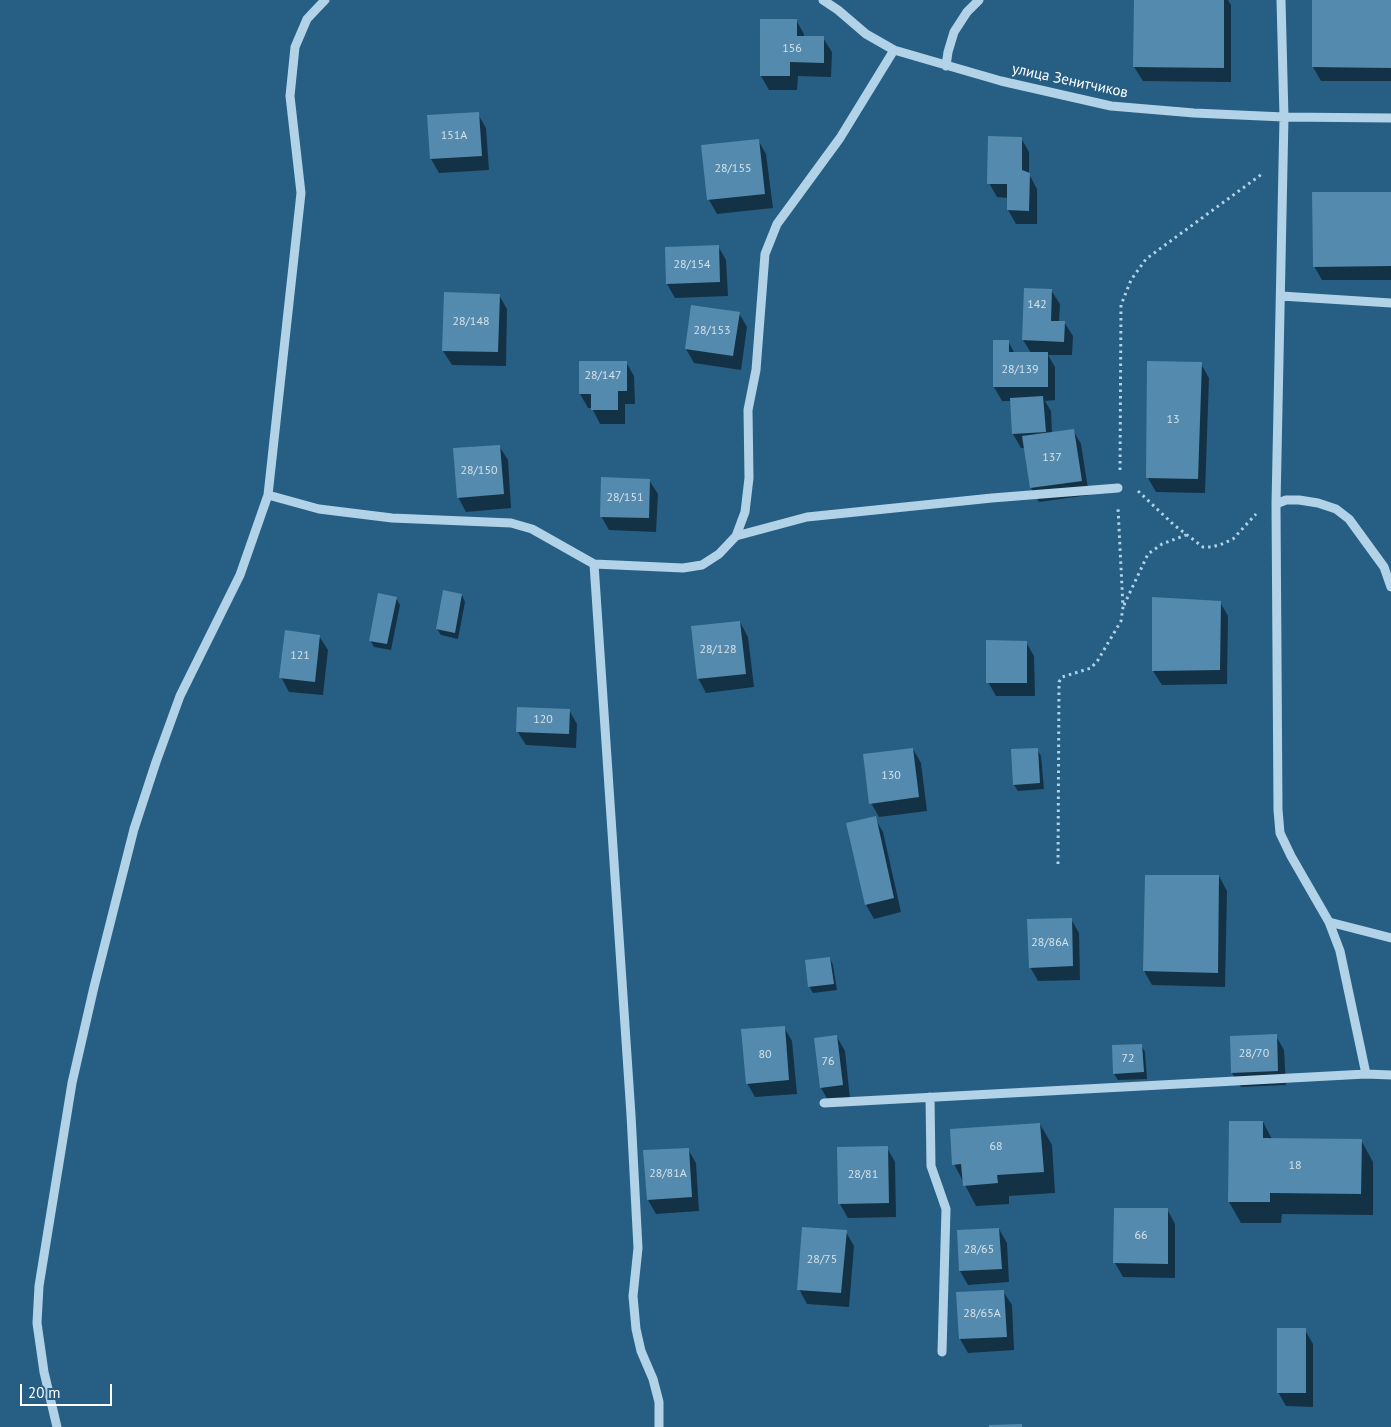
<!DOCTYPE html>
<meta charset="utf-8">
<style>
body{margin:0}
#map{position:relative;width:1391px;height:1427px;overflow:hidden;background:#275e84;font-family:"PT Sans",sans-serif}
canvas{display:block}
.scale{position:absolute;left:20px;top:1384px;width:92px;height:22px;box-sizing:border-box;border:2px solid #fff;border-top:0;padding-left:6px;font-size:15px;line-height:18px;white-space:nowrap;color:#fff;-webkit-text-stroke:4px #275e84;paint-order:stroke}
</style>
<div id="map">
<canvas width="1391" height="1427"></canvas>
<div class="scale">20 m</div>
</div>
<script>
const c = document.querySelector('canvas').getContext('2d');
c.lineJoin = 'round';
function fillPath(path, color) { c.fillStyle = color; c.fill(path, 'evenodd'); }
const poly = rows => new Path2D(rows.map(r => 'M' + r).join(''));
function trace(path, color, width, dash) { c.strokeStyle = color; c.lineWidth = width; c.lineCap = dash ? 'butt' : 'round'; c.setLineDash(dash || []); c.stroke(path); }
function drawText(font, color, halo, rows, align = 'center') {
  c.font = font + ' "PT Sans",sans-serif'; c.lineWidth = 4.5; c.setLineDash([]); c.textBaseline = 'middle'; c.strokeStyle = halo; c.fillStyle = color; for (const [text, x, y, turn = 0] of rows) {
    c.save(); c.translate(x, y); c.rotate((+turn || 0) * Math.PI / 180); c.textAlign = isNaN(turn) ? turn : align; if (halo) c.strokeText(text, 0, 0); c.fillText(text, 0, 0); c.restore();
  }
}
fillPath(poly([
 [1135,0,1228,0,1231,5,1231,82,1143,81,1134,67],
 [1313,0,1391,0,1391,81,1321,81,1313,67],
 [796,20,804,34,804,37,823,38,832,52,831,77,798,76,797,90,769,90,761,76],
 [478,114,486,128,489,170,439,173,431,159],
 [1021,138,1029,152,1029,174,1037,189,1037,224,1016,224,1008,210,1008,198,997,197,989,183],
 [758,140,766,154,773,208,717,214,709,200,703,146],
 [1391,193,1391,280,1322,280,1314,266],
 [718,246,726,260,728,296,675,298,667,284],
 [1051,290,1060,304,1059,322,1064,322,1073,336,1072,355,1048,355,1055,367,1055,400,1045,401,1051,411,1052,433,1073,430,1081,444,1089,495,1039,502,1031,488,1025,448,1021,448,1013,434,1011,401,1002,401,994,387,1008,341,1015,354,1031,353,1023,340],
 [499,295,507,309,506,366,452,365,443,351],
 [739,313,747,327,741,370,694,363,686,349],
 [580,362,626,362,634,376,635,404,625,404,625,424,600,424,592,408,588,408,580,394],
 [1201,364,1209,378,1205,493,1156,492,1148,478],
 [499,446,508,460,511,508,466,512,458,497],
 [649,480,658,494,656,532,609,530,601,516],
 [462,595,465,602,458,639,441,635,437,629],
 [396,598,400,605,391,650,374,647,370,640],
 [1220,602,1228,616,1227,684,1162,685,1153,671],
 [740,622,748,637,754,687,706,693,698,678],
 [319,636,328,650,323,695,289,692,281,677],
 [1026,642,1034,656,1035,696,996,696,988,682],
 [569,710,577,724,576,748,526,745,517,731],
 [913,749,921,763,927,811,879,817,871,803],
 [1037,749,1041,756,1044,789,1018,791,1014,785],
 [875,818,883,832,901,912,874,919,866,905],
 [1219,876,1227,891,1225,987,1152,985,1144,971],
 [1071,919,1079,933,1080,980,1038,981,1030,967],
 [830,958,833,965,837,990,813,993,809,986],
 [784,1027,792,1041,797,1094,755,1097,747,1083],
 [1276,1036,1284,1050,1286,1085,1241,1087,1232,1073],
 [837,1037,845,1051,850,1099,829,1102,821,1088],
 [1141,1045,1145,1052,1147,1079,1118,1080,1114,1074],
 [1263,1122,1272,1139,1361,1140,1373,1162,1373,1215,1282,1214,1281,1223,1241,1223,1229,1202],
 [1040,1124,1052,1145,1055,1193,1009,1196,1009,1204,976,1206,954,1164],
 [887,1148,895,1162,896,1217,848,1218,840,1204],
 [688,1149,696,1163,699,1211,656,1214,648,1200],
 [1167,1209,1175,1224,1175,1278,1123,1277,1115,1263],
 [999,1229,1007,1243,1009,1282,968,1285,960,1271],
 [846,1232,854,1246,849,1307,807,1304,799,1289],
 [1003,1291,1012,1305,1014,1350,968,1353,960,1339,958,1293],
 [1305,1330,1313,1344,1313,1407,1286,1406,1278,1392]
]), '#0007');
fillPath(poly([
 [1134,0,1224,0,1224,68,1133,67],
 [1312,0,1391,0,1391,68,1312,67],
 [760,19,797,19,797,36,824,36,824,63,790,62,790,76,760,76],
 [479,112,482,156,430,159,427,115],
 [988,136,1022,137,1022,170,1030,173,1029,211,1007,210,1007,184,987,184],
 [759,139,765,194,707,200,701,145],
 [1312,192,1391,192,1391,266,1313,267],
 [719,245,720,282,666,284,665,247],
 [1024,288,1052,289,1051,321,1065,321,1064,342,1022,340],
 [444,292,500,294,498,352,442,351],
 [691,305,740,312,733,356,685,349],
 [993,340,1009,340,1009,352,1048,352,1048,387,993,387],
 [579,361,627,361,627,391,618,391,618,410,591,410,591,394,579,394],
 [1147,361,1202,362,1198,479,1146,478],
 [1043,396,1046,432,1012,434,1010,398],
 [1074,429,1082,481,1030,488,1022,436],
 [500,445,504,494,457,498,453,448],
 [601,477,650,479,649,518,600,517],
 [443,590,462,594,455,633,436,629],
 [378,593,397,597,387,644,369,641],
 [1152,597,1221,601,1220,670,1152,671],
 [740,621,746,674,697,679,691,626],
 [285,630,320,635,315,682,279,678],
 [986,640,1027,641,1027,683,986,683],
 [517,707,570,709,569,734,516,732],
 [913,748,919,797,869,804,863,754],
 [1038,748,1040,783,1013,785,1011,749],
 [876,816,894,898,865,905,846,823],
 [1145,875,1219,875,1218,973,1143,971],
 [1072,918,1073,966,1029,968,1027,919],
 [830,957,834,984,808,987,805,960],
 [785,1026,789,1080,746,1084,741,1029],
 [1277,1034,1278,1071,1231,1073,1230,1036],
 [837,1035,843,1085,820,1088,814,1038],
 [1142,1044,1144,1072,1113,1074,1112,1045],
 [1229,1121,1263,1121,1263,1138,1362,1139,1361,1194,1270,1193,1270,1202,1228,1202],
 [1040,1123,1044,1172,997,1175,998,1183,963,1186,961,1164,952,1165,950,1129],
 [888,1146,889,1203,838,1204,837,1147],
 [689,1148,692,1197,647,1200,643,1150],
 [1114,1208,1168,1208,1168,1264,1113,1263],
 [802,1227,847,1230,841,1293,797,1290],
 [999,1228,1002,1269,959,1271,957,1230],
 [1004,1290,1007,1337,959,1339,956,1292],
 [1277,1328,1306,1328,1306,1393,1277,1393],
 [1022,1424,1022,1427,989,1427,989,1425]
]), '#548aad');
trace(poly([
 [1120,470,1121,305,1131,280,1146,259,1262,174],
 [1138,491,1174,525,1203,547,1212,547,1222,544,1233,539,1256,514],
 [1124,605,1148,554,1162,544,1186,535],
 [1058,864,1059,682,1062,677,1091,668,1098,660,1121,621,1123,607,1118,508]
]), '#b1d2e7', 3, [2.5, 4]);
trace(poly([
 [325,0,307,19,295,47,290,96,301,193,268,495,319,509,392,518,511,523,532,529,594,564,631,1115,638,1248,633,1296,636,1329,641,1351,653,1379,659,1402,659,1427],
 [823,0,838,10,866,34,894,50,1001,81,1111,106,1194,113,1284,117,1391,118],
 [1281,0,1284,117,1276,504,1278,810,1280,833,1291,856,1329,922,1340,951,1366,1074],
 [946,66,948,52,954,32,967,12,979,0],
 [1281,296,1391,303],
 [1276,504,1286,500,1299,500,1318,503,1336,509,1349,519,1384,567,1391,587],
 [736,536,807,517,992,498,1118,488],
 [594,564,683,568,702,565,719,554,736,536,745,512,749,478,748,410,756,370,765,254,777,224,840,138,894,50],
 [1329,922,1391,938],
 [930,1097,931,1166,946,1209,942,1352],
 [824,1103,1366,1074,1391,1075],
 [57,1427,44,1372,37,1323,39,1286,72,1083,94,987,134,829,156,762,180,696,240,575,268,495]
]), '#b1d2e7', 9);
drawText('12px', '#d4e2ea', null, [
 ["156",792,49],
 ["151А",454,136],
 ["28/155",733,169],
 ["28/154",692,265],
 ["142",1037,305],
 ["28/148",471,322],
 ["28/153",712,331],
 ["28/139",1020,370],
 ["28/147",603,376],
 ["13",1173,420],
 ["137",1052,458],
 ["28/150",479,471],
 ["28/151",625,498],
 ["28/128",718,650],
 ["121",300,656],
 ["120",543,720],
 ["130",891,776],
 ["28/86А",1050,943],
 ["28/70",1254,1054],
 ["80",765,1055],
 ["72",1128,1059],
 ["76",828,1062],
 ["68",996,1147],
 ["18",1295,1166],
 ["28/81А",668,1174],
 ["28/81",863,1175],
 ["66",1141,1236],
 ["28/65",979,1250],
 ["28/75",822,1260],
 ["28/65А",982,1314]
]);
drawText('15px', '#fff', '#275e84', [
 ["улица Зенитчиков",1070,81,12]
]);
</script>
